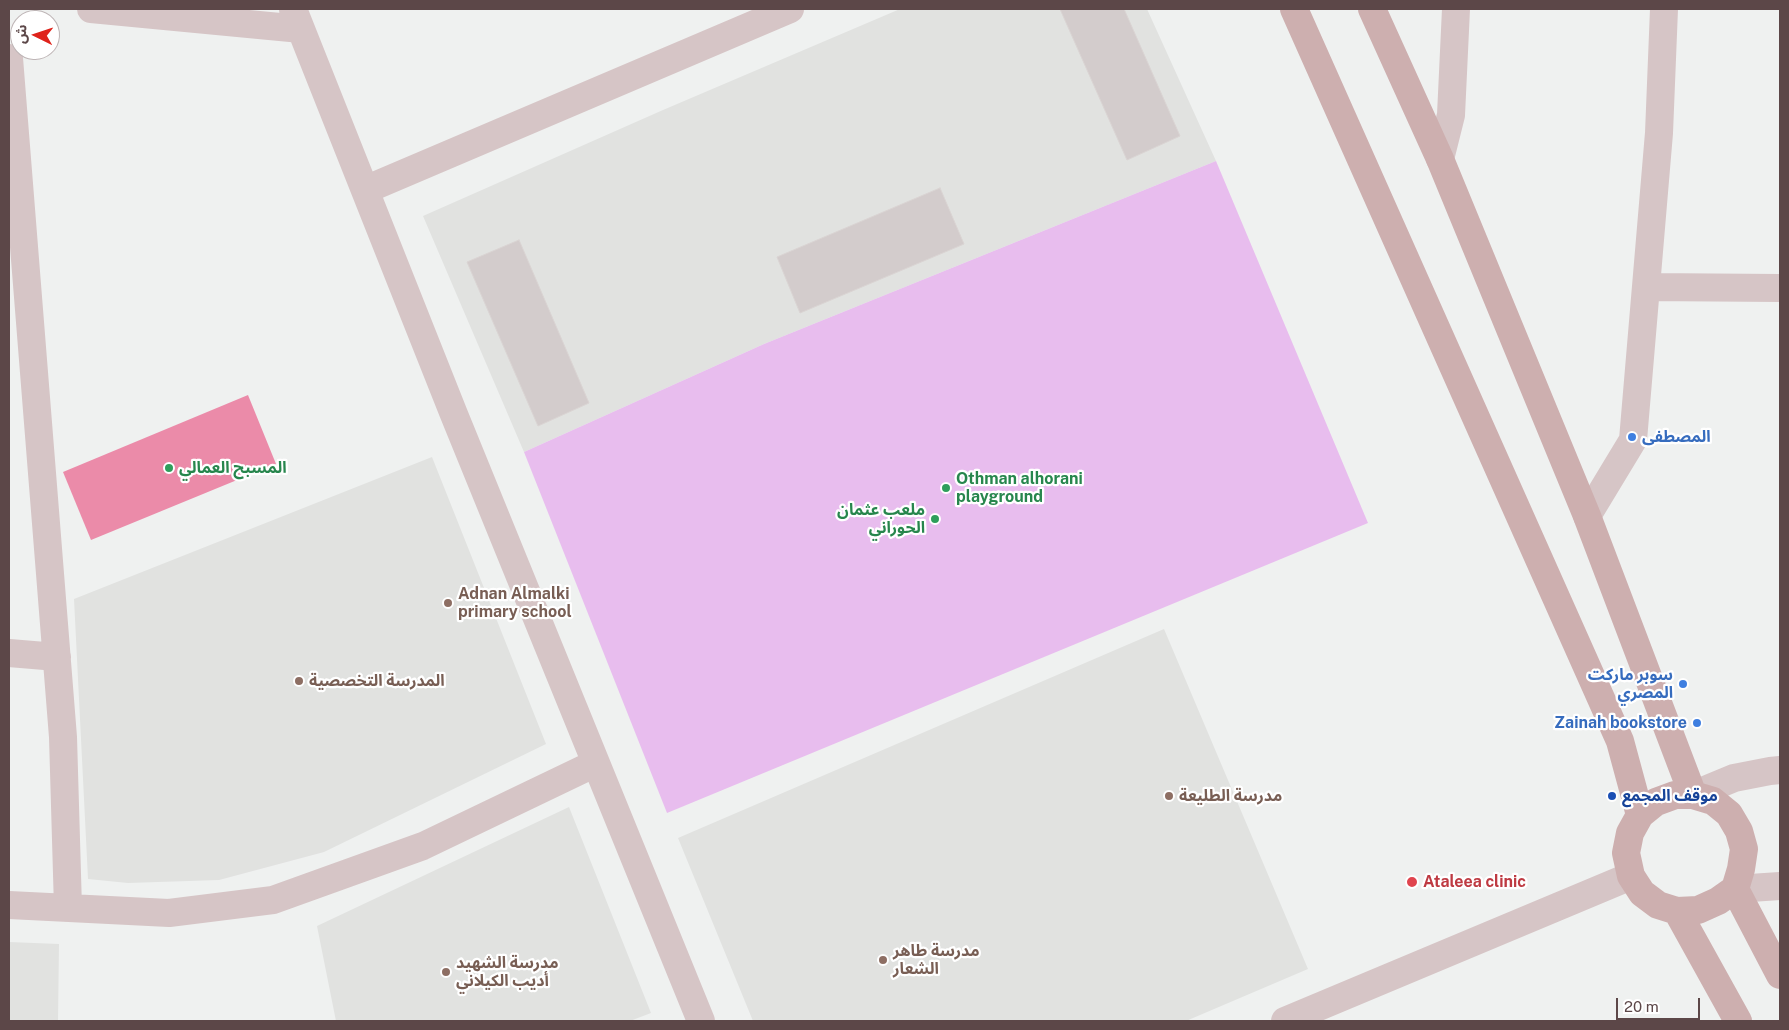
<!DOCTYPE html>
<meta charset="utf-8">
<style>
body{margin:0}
#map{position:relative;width:1789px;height:1030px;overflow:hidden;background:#eff1f0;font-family:"Public Sans","Noto Sans Arabic",sans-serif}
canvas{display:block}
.frame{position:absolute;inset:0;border:10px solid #5c4748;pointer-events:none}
.north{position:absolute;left:10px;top:10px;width:50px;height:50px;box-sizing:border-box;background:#fff;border:1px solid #beb5b6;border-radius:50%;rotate:274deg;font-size:14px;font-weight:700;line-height:20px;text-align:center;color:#5c4748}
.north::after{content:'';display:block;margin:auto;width:18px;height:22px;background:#df231b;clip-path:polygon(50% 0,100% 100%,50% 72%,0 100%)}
.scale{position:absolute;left:1616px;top:998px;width:84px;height:22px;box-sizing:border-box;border:2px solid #5c4748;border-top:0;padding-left:6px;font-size:15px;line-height:18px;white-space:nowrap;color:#5c4748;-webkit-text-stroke:4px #fff;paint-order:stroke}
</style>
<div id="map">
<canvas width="1789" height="1030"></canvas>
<div class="frame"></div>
<div class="north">ش</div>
<div class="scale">20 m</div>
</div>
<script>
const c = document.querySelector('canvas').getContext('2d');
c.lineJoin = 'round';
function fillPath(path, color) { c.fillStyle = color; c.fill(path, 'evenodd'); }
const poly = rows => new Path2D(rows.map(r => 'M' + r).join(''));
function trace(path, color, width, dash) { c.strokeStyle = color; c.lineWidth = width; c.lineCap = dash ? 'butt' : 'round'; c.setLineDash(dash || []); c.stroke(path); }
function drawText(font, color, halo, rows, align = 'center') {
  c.font = font + ' "Public Sans","Noto Sans Arabic",sans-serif'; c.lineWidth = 4.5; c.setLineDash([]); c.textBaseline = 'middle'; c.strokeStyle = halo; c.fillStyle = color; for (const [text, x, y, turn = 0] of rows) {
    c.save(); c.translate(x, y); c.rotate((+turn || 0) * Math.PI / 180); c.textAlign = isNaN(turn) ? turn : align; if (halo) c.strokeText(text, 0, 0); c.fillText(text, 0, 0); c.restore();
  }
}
fillPath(poly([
 [900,9,1147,9,1216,161,764,344,524,452,423,216,663,110],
 [432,457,546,744,324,852,219,880,128,883,88,879,74,599],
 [1164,629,1308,969,1186,1021,753,1021,678,838],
 [569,807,651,1013,630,1021,336,1021,317,926],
 [9,942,59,944,58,1021,9,1021]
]), '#e1e2e0');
fillPath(poly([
 [1216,161,1368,523,667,813,524,452,764,344]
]), '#e8bdee');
fillPath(poly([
 [248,395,276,464,91,540,63,472]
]), '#eb8ba9');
const building = poly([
 [1060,9,1124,9,1180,136,1127,160,1060,9],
 [940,188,964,244,800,313,777,257,940,188],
 [519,240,589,403,538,426,467,262,519,240]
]);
fillPath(building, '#d3cccc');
trace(building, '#dad4d3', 1);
trace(poly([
 [91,9,301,29],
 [293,9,453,412,701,1021],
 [9,58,63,737,68,908],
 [1440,159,1451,115,1456,9],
 [365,190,790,9],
 [1646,287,1780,288],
 [1587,516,1633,440,1659,133,1664,9],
 [9,653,57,657],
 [1693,795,1734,778,1770,771,1780,770],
 [1735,889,1780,886],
 [9,905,169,913,273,900,423,846,596,763],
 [1285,1021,1631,876]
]), '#d6c5c6', 28);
trace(poly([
 [1294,9,1620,741,1640,815],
 [1372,9,1440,159,1587,516,1693,795],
 [1675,795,1693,795,1713,801,1729,814,1739,831,1744,849,1741,869,1735,889,1718,901,1698,910,1677,911,1658,905,1642,893,1631,876,1626,853,1630,833,1640,815,1656,802,1675,795],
 [1735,889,1780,975],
 [1677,911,1738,1021]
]), '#cdafaf', 28);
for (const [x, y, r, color] of [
 [1632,437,5,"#3f7fe0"],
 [169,468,5,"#2e9e5b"],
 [946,488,5,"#2e9e5b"],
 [935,519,5,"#2e9e5b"],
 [448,603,5,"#8d6e63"],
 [299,681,5,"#8d6e63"],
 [1683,684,5,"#3f7fe0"],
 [1697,723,5,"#3f7fe0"],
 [1169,796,5,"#8d6e63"],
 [1612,796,5,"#1a4fb4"],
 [1412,882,6,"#e0444e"],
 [883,960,5,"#8d6e63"],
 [446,972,5,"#8d6e63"]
]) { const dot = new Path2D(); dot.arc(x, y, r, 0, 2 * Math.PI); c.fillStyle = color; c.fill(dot); trace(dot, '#fff', 2); }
drawText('bold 16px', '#366cbe', '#fff', [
 ["المصطفى",1642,437,"left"],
 ["سوبر ماركت",1673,675],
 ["المصري",1673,693],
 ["Zainah bookstore",1687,723]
], 'right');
drawText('bold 16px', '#27864d', '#fff', [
 ["المسبح العمالي",179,468],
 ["Othman alhorani",956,479],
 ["playground",956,497],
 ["ملعب عثمان",925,510,"right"],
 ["الحوراني",925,528,"right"]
], 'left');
drawText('bold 16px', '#785e54', '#fff', [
 ["Adnan Almalki",458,594],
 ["primary school",458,612],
 ["المدرسة التخصصية",309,681],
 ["مدرسة الطليعة",1179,796],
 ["مدرسة طاهر",893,951],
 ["الشعار",893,969],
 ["مدرسة الشهيد",456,963],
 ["أديب الكيلاني",456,981]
], 'left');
drawText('bold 16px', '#164399', '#fff', [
 ["موقف المجمع",1622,796]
], 'left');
drawText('bold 16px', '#be3a42', '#fff', [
 ["Ataleea clinic",1423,882]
], 'left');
</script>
